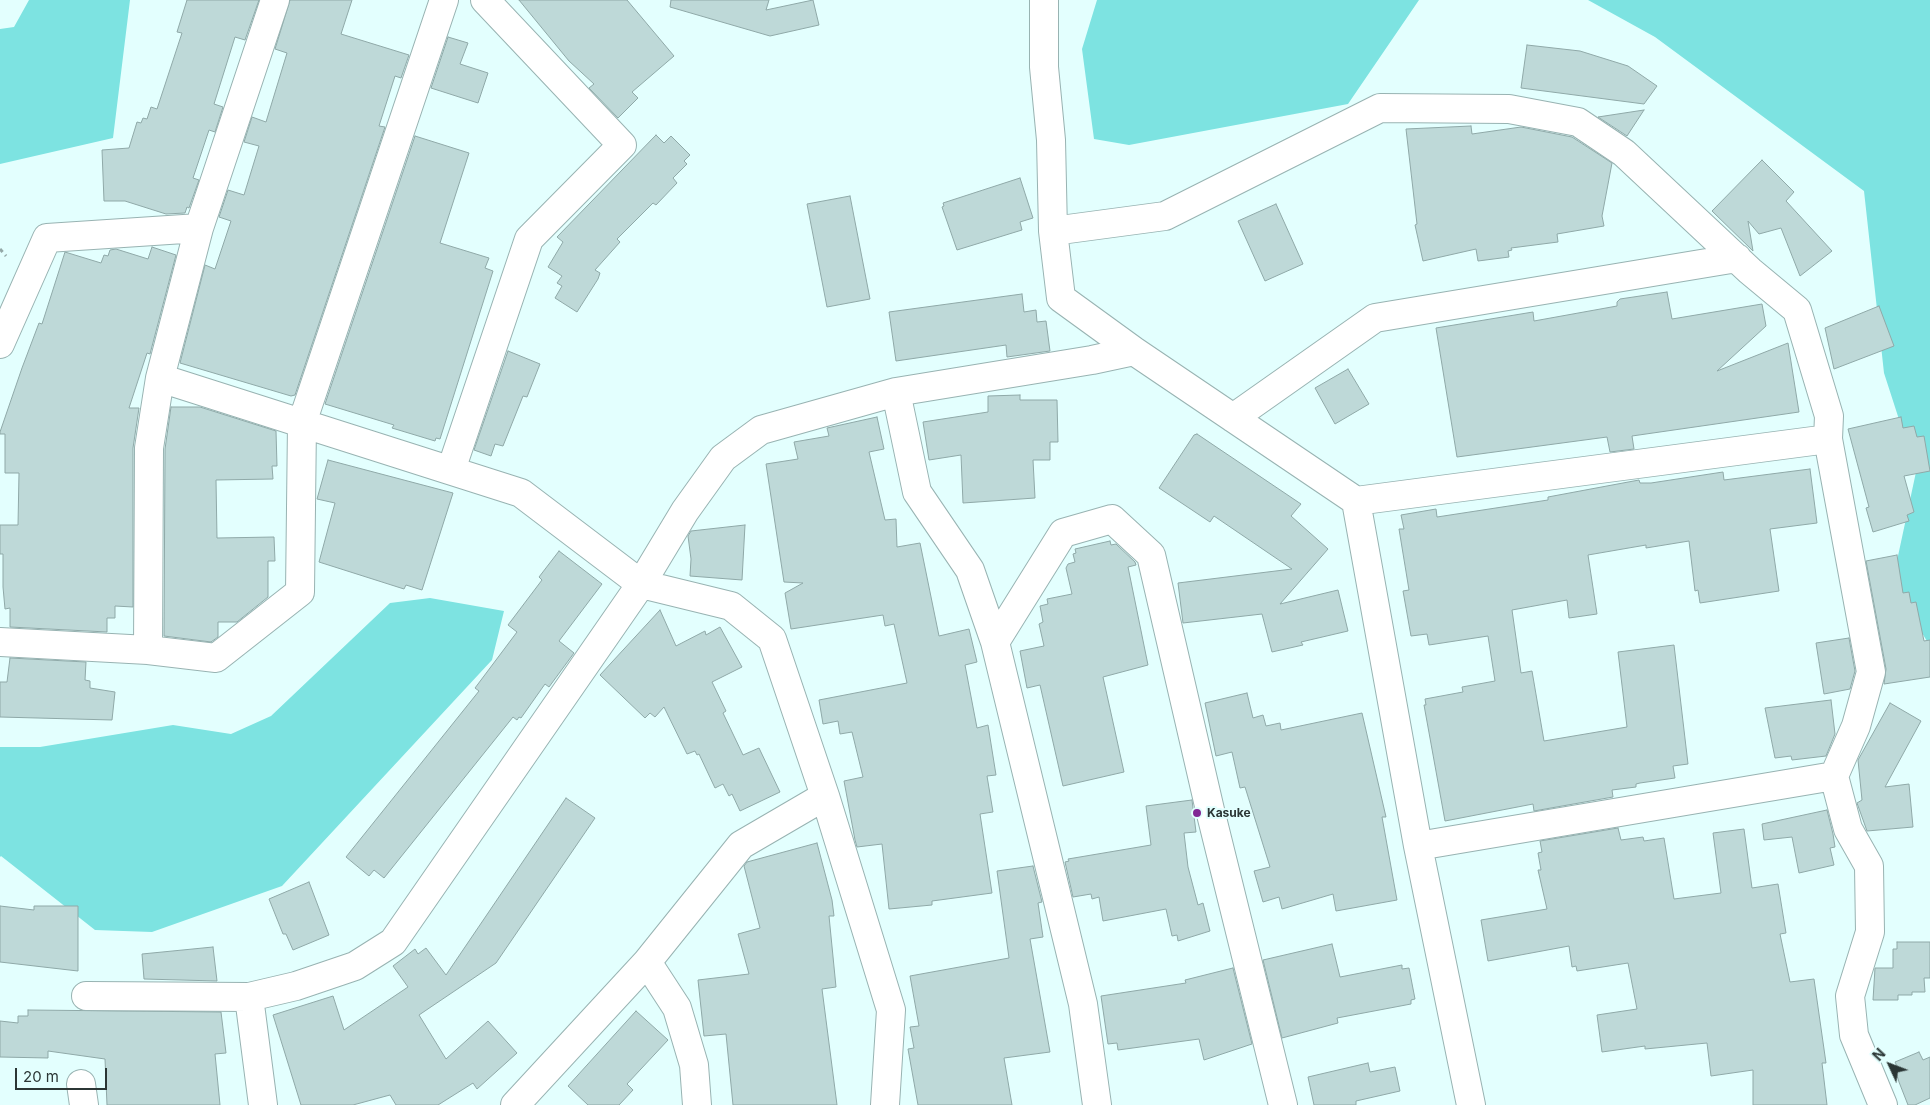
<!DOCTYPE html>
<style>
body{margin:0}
#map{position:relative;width:1930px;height:1105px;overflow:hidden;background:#e3fffe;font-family:Inter,sans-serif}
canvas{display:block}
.north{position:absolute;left:1865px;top:1040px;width:50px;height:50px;-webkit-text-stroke:4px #e3fffe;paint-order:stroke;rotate:313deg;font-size:14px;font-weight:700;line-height:20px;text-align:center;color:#2b3635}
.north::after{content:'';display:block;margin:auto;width:18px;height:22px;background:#2b3635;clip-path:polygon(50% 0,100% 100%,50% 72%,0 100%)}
.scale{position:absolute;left:15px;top:1068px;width:92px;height:22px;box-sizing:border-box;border:2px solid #2b3635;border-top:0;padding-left:6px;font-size:15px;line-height:18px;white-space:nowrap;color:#2b3635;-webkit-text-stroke:4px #e3fffe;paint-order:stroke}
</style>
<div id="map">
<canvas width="1930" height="1105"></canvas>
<div class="north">N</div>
<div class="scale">20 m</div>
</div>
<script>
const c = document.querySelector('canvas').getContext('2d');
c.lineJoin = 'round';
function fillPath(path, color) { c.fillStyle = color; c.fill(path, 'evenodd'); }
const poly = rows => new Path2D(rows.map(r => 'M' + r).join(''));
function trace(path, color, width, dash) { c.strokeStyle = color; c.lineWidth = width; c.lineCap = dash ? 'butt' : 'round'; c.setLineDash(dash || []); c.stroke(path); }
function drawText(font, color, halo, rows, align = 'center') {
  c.font = font + ' Inter,sans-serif'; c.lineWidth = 4; c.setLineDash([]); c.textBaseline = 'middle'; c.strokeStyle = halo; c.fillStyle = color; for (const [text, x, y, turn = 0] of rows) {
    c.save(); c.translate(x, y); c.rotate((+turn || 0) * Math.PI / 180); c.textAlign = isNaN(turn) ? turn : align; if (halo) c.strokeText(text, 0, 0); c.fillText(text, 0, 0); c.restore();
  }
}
fillPath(poly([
 [29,0,130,0,113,138,0,164,0,29,14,27],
 [1097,0,1419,0,1348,104,1129,145,1094,139,1082,49],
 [1588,0,1930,0,1930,646,1892,584,1916,472,1884,373,1864,191,1655,37],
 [430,598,504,611,492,660,282,886,152,932,95,930,1,856,0,857,0,747,40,747,173,725,231,734,271,716,390,603]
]), '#7de3e1');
const building = poly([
 [187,0,259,0,245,40,235,37,214,104,223,107,215,132,209,130,193,178,199,180,189,208,187,207,185,213,166,214,125,201,104,201,102,150,129,148,137,122,141,123,143,118,147,119,151,107,157,109,182,33,177,32,187,0],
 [290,0,352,0,341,34,409,55,401,78,395,76,379,126,385,127,295,395,291,396,180,363,205,265,215,269,231,221,219,217,228,190,244,195,259,146,244,142,252,117,266,122,287,53,275,49,290,0],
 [519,0,627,0,674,56,632,92,638,98,618,118,589,88,594,84,569,61,519,0],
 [671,0,769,0,766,10,813,0,819,25,770,36,670,7,671,0],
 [448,37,468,43,460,64,488,73,478,103,431,88,448,37],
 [1527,45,1580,51,1628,66,1657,86,1644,104,1521,88,1527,45],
 [1644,110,1627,136,1598,117,1644,110],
 [1471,126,1472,134,1521,127,1572,137,1612,163,1602,216,1604,226,1557,234,1558,242,1511,248,1512,250,1508,251,1509,257,1478,261,1476,249,1423,261,1415,225,1417,224,1406,129,1471,126],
 [656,135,664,143,671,136,690,155,684,161,687,164,673,178,677,183,656,205,653,203,617,239,620,242,595,270,600,273,598,279,577,312,555,298,562,286,557,283,562,276,548,267,563,242,557,237,656,135],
 [415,136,469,153,440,243,489,258,485,268,493,271,440,439,436,438,435,441,392,428,394,425,325,404,415,136],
 [1762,160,1794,192,1786,201,1832,251,1800,276,1781,228,1759,234,1748,221,1753,251,1712,211,1762,160],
 [1020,178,1033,218,1020,222,1022,230,957,250,942,207,944,206,943,203,1020,178],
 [850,196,870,299,827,307,807,204,850,196],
 [1276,204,1303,264,1265,281,1238,221,1276,204],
 [152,247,176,255,150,354,147,353,129,408,139,408,133,448,133,607,115,606,115,618,107,618,107,632,10,627,10,608,5,609,3,587,3,554,0,554,0,525,18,525,19,473,5,473,5,434,0,434,0,432,22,368,39,323,42,324,65,252,101,263,104,255,108,256,110,250,116,249,148,259,152,247],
 [1667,292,1672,319,1762,304,1766,326,1717,371,1788,343,1799,412,1632,436,1634,449,1610,452,1607,437,1457,457,1436,328,1533,312,1534,321,1617,306,1617,302,1620,299,1667,292],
 [1022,294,1024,312,1036,310,1037,322,1046,321,1050,351,1007,357,1006,345,896,361,889,312,1022,294],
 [1879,306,1894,346,1834,369,1825,328,1879,306],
 [508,351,540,364,527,397,523,396,503,446,495,444,491,456,474,450,508,351],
 [1348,369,1369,404,1335,424,1315,388,1348,369],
 [1020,395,1020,400,1057,400,1058,442,1050,442,1050,460,1033,460,1035,498,963,503,961,455,929,460,923,422,988,412,988,396,1020,395],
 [171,407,200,407,276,431,277,466,272,466,273,479,216,480,217,538,274,537,275,561,268,561,268,597,237,622,218,622,218,637,211,642,164,636,165,449,171,407],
 [877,417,884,449,869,452,885,520,896,519,897,547,920,543,939,636,969,629,977,662,965,665,977,728,988,725,996,775,987,776,993,812,980,814,992,893,932,901,932,905,889,909,882,844,857,847,855,840,844,781,863,777,852,732,840,734,838,721,823,724,819,700,907,683,894,624,885,626,883,615,791,629,785,593,803,583,784,582,766,464,798,459,794,442,829,436,827,428,877,417],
 [1901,417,1903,428,1914,426,1917,437,1924,436,1930,471,1904,476,1914,512,1907,515,1909,521,1873,532,1866,508,1869,507,1848,429,1901,417],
 [1197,434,1301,504,1291,516,1328,549,1280,604,1338,590,1348,631,1301,642,1303,645,1272,652,1262,614,1183,623,1178,583,1292,569,1214,516,1210,522,1159,488,1194,435,1197,434],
 [328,460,453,493,422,590,406,585,404,589,319,562,335,503,317,499,328,460],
 [1810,469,1817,523,1770,529,1779,591,1700,603,1698,590,1695,591,1689,541,1646,548,1646,545,1588,555,1597,614,1569,618,1567,600,1512,610,1521,673,1532,671,1544,741,1627,727,1618,652,1674,645,1688,764,1673,766,1675,778,1640,783,1636,784,1636,787,1612,790,1613,797,1534,811,1533,804,1445,821,1424,705,1426,705,1425,699,1463,692,1462,687,1495,681,1488,636,1429,645,1427,634,1411,636,1403,591,1409,590,1399,529,1404,529,1401,515,1436,509,1437,517,1548,500,1548,497,1639,480,1640,483,1651,483,1723,472,1724,480,1810,469],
 [745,525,742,580,690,576,691,559,688,536,691,531,745,525],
 [1110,541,1111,545,1116,544,1135,562,1136,565,1128,567,1148,665,1103,677,1124,772,1063,786,1040,685,1027,688,1020,651,1044,646,1039,624,1043,622,1040,606,1048,604,1047,599,1072,594,1066,568,1068,564,1075,562,1073,554,1076,553,1075,549,1110,541],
 [559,551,602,584,559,641,574,653,549,687,545,684,521,718,519,717,517,720,513,717,384,878,374,870,369,876,346,857,479,691,475,688,517,632,508,625,542,580,539,577,559,551],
 [1897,555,1903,593,1909,592,1911,603,1916,602,1924,641,1930,640,1930,677,1884,684,1886,669,1866,561,1897,555],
 [660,610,676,646,705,631,706,635,720,627,742,667,712,682,726,711,723,713,743,755,759,748,780,792,740,811,732,794,729,796,723,784,715,788,699,754,697,755,695,751,687,754,664,707,655,717,650,713,645,718,600,675,660,610],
 [1849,638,1855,671,1850,689,1824,694,1816,643,1849,638],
 [10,658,86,662,85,680,90,681,90,688,115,692,112,720,0,717,0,682,7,682,10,658],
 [1247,693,1253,718,1263,715,1266,726,1280,723,1281,730,1362,713,1386,817,1382,817,1397,900,1336,911,1333,894,1282,909,1279,897,1263,902,1254,871,1270,867,1245,787,1240,788,1232,752,1216,756,1205,703,1247,693],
 [1831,700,1835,734,1826,756,1792,760,1791,756,1775,758,1765,708,1831,700],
 [1890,703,1921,721,1885,787,1909,784,1913,827,1867,831,1857,803,1862,800,1858,760,1890,703],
 [566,798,595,818,496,963,419,1015,446,1059,488,1021,517,1053,477,1089,473,1083,438,1105,396,1105,390,1095,353,1105,301,1105,273,1015,333,996,344,1030,408,987,393,966,415,949,418,954,426,948,446,975,566,798],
 [1192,800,1196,832,1184,833,1188,867,1198,905,1203,903,1210,931,1178,941,1177,935,1172,936,1166,909,1103,921,1099,897,1092,899,1091,894,1073,897,1065,862,1069,861,1068,859,1151,845,1146,806,1192,800],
 [1827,810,1833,834,1835,847,1830,848,1834,865,1799,873,1792,837,1764,840,1762,824,1827,810],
 [1618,828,1621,840,1643,837,1644,841,1664,838,1674,899,1721,893,1713,833,1744,829,1752,888,1778,884,1786,933,1780,934,1790,982,1814,979,1826,1063,1822,1063,1827,1105,1753,1105,1753,1070,1711,1076,1707,1043,1645,1049,1645,1046,1602,1052,1597,1015,1637,1009,1628,963,1577,971,1576,966,1572,967,1569,946,1488,961,1481,920,1547,909,1538,870,1541,870,1538,853,1542,852,1540,841,1618,828],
 [817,843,832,900,834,916,829,916,836,987,822,989,837,1105,733,1105,726,1034,704,1036,698,980,749,974,738,934,760,928,744,866,747,862,817,843],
 [1033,866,1042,902,1038,903,1043,937,1030,939,1050,1052,1004,1058,1012,1105,918,1105,908,1049,914,1048,910,1027,919,1026,910,976,1009,958,997,871,1033,866],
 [309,882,329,935,293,950,286,934,283,934,269,899,309,882],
 [0,906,34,910,34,906,78,906,78,971,0,962,0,906],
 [1897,942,1930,942,1930,978,1924,978,1925,992,1912,992,1912,995,1898,995,1898,1000,1873,1000,1875,968,1893,968,1893,949,1897,949,1897,942],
 [1332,944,1340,977,1402,965,1402,969,1409,968,1415,999,1411,1000,1411,1004,1337,1018,1338,1023,1282,1038,1263,960,1332,944],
 [213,947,217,981,144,979,142,954,213,947],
 [1233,968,1252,1044,1204,1060,1199,1039,1118,1050,1117,1043,1108,1044,1101,996,1186,983,1185,980,1233,968],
 [28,1010,221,1012,226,1053,215,1054,220,1105,107,1105,105,1059,48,1051,48,1058,0,1057,0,1021,18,1023,18,1016,28,1016,28,1010],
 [636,1011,668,1040,627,1084,633,1090,619,1105,588,1105,568,1086,636,1011],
 [1919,1052,1923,1060,1930,1057,1930,1098,1915,1105,1908,1105,1899,1082,1896,1072,1899,1070,1895,1062,1919,1052],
 [1368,1063,1370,1072,1395,1067,1400,1091,1356,1101,1356,1105,1314,1105,1308,1077,1368,1063]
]);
fillPath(building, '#bed9d8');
trace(building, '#8fa9a8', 1);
const minor = poly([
 [1044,0,1044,67,1051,140,1053,231,1061,298,1134,351,1356,501,1828,439],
 [1053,231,1165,216,1380,108,1509,109,1578,122,1624,153,1750,271,1797,310,1829,416,1828,439,1871,672,1856,726,1834,776,1848,829,1869,866,1870,932,1850,996,1854,1035,1883,1105],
 [0,344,47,238,199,228],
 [160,378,521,493,641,584,731,606,772,639,825,796,891,1010,885,1105],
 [896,392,917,492,970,570,995,642,1083,1004,1097,1105],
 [1233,418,1375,318,1737,258],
 [451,470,529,239,622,145,485,0],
 [1356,501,1418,846,1471,1105],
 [0,642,148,650,216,658,300,592,302,423,444,0],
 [995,642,1063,533,1112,519,1151,555,1210,810,1283,1105],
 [148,650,149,448,160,378,199,228,275,0],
 [1418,846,1834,776],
 [647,962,677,1008,694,1065,697,1105],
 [86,996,249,997,296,986,355,966,393,942,641,584,685,511,723,458,761,430,896,392,1092,360,1134,351],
 [249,997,263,1105],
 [81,1084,84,1105],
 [515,1105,647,962,741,845,825,796]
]);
trace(minor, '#98b3b2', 30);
trace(poly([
 [0,249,6,256]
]), '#94a9a8', 3, [4, 4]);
trace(minor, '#fff', 28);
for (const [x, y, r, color] of [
 [1197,813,5,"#812794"]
]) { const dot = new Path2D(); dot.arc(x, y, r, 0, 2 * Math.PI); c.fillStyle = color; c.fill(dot); trace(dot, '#e3fffe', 2); }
drawText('bold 12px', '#2b3635', '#e3fffe', [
 ["Kasuke",1207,813]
], 'left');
</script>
